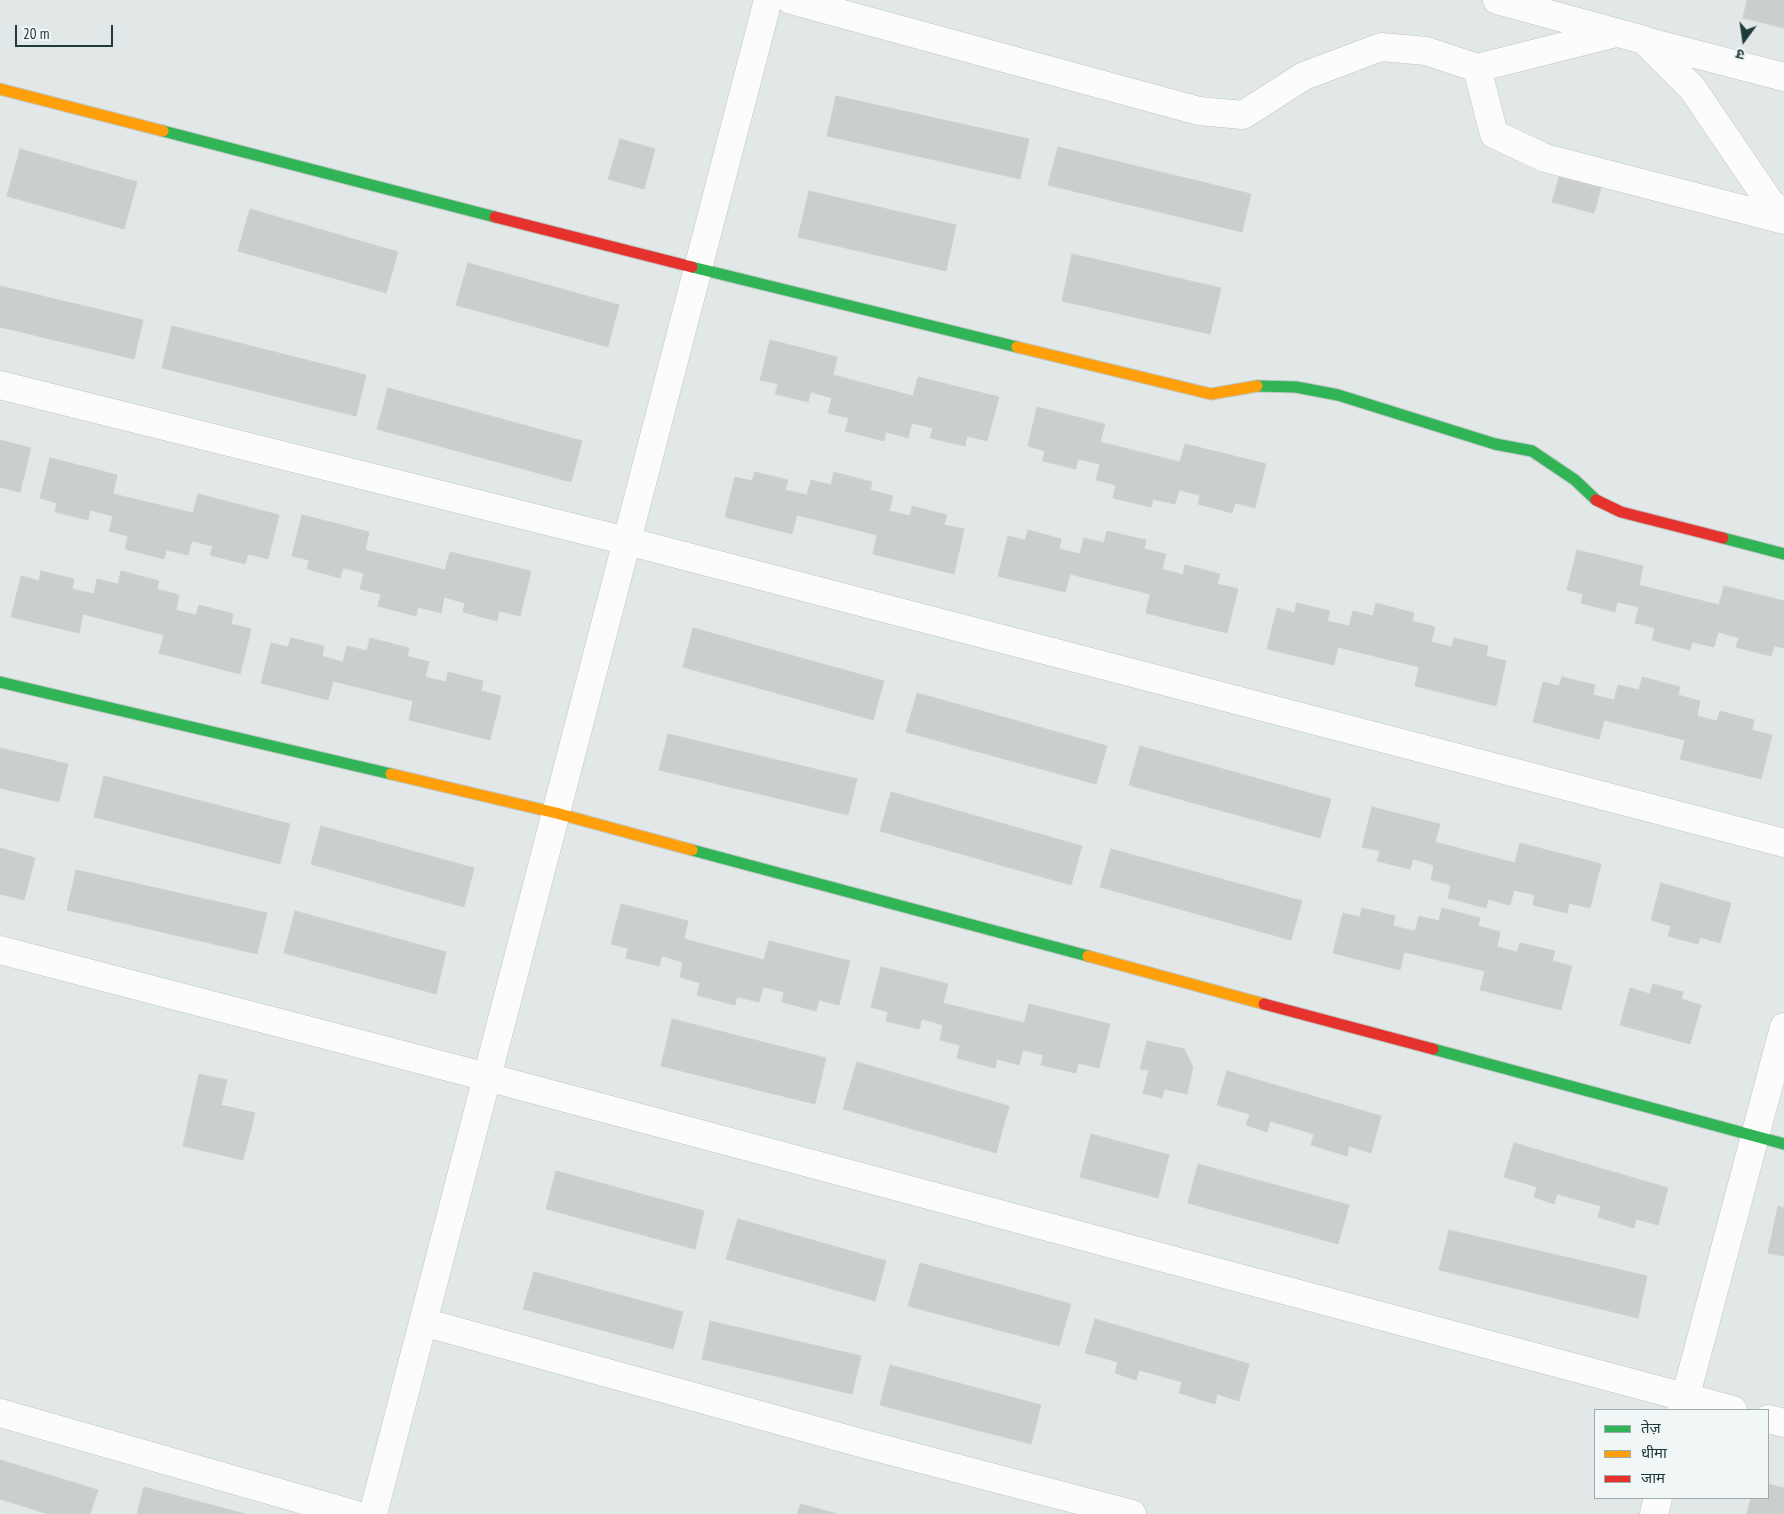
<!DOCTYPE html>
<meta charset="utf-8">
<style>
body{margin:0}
#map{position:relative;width:1784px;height:1514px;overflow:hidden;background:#e2e8e7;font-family:"PT Sans Narrow","Noto Sans Devanagari",sans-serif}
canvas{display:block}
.legend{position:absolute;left:1594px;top:1409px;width:175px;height:90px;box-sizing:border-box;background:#f0f7f6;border:1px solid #9dacab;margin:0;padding:6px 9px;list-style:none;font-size:15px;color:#203b3b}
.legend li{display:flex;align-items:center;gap:10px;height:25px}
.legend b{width:25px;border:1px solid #9dacab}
.north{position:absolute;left:1719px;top:15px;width:50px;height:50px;-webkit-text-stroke:4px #f0f7f6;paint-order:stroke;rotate:194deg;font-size:14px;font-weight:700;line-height:20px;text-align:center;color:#203b3b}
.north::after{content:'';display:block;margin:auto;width:18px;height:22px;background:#203b3b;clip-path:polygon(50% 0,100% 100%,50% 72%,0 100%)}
.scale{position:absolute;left:15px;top:25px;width:98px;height:22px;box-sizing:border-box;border:2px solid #203b3b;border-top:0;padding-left:6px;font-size:15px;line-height:18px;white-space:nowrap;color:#203b3b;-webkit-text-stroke:4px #f0f7f6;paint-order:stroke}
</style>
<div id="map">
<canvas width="1784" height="1514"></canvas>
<ul class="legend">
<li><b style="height:6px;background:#30b455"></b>तेज़</li>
<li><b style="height:6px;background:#ff9f0a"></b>धीमा</li>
<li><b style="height:6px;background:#e5322d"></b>जाम</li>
</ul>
<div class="north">उ</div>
<div class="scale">20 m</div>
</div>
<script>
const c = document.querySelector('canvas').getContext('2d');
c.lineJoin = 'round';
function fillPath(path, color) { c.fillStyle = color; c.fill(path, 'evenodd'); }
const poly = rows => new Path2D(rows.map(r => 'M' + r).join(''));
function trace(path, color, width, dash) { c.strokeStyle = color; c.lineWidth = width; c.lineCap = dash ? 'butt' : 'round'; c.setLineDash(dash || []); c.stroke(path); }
const building = poly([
 [1747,0,1784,0,1784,28,1743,18,1747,0],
 [836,96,1029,139,1020,179,827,136,836,96],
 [620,139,655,149,644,189,608,179,620,139],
 [1058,147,1251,194,1242,232,1048,185,1058,147],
 [20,149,137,182,124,229,7,196,20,149],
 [1559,177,1601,188,1594,213,1552,202,1559,177],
 [809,191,956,225,946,271,798,237,809,191],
 [250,209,398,252,386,293,238,251,250,209],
 [1072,254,1221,288,1210,334,1062,301,1072,254],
 [468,263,619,305,608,347,456,305,468,263],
 [0,286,143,320,134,359,0,327,0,286],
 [172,326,366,375,356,416,162,368,172,326],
 [770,340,837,357,833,375,913,396,918,377,999,397,987,441,967,436,965,446,930,438,933,428,912,423,908,438,886,432,884,441,845,431,849,418,828,413,832,398,811,392,808,402,775,394,778,384,760,380,770,340],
 [388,388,582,441,571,482,377,429,388,388],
 [1037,407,1105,424,1100,442,1180,462,1185,444,1266,464,1255,508,1235,503,1232,513,1198,504,1200,495,1179,490,1175,504,1153,499,1151,507,1113,498,1116,485,1096,480,1100,464,1078,459,1076,469,1042,461,1045,451,1028,446,1037,407],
 [0,440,31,448,20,492,0,487,0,440],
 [50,458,117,475,113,494,193,513,198,494,279,515,268,559,248,554,245,564,210,555,213,546,192,541,188,555,166,550,164,559,125,549,128,536,109,531,113,516,90,510,88,520,55,512,57,503,40,498,50,458],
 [755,472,788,480,785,490,807,495,811,480,831,485,834,472,872,482,870,490,893,496,889,511,910,516,912,506,947,515,944,525,964,529,954,574,873,554,877,535,797,515,792,534,725,517,735,477,752,481,755,472],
 [302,515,369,532,365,550,445,570,450,552,531,571,520,616,499,611,497,621,463,612,465,603,444,597,441,613,418,607,416,616,378,606,381,594,360,589,364,573,343,568,340,578,307,569,309,560,292,556,302,515],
 [1028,530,1061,539,1059,549,1080,554,1084,538,1104,543,1107,531,1146,540,1144,549,1166,554,1162,569,1183,575,1185,565,1220,574,1217,584,1238,589,1227,633,1146,613,1150,594,1070,574,1065,592,998,576,1008,536,1025,540,1028,530],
 [1577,550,1643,566,1639,585,1719,605,1724,586,1784,601,1784,648,1774,646,1771,656,1736,647,1739,638,1718,632,1714,647,1692,642,1690,650,1652,640,1655,628,1635,623,1639,607,1617,602,1615,612,1581,603,1583,594,1567,590,1577,550],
 [41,571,74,579,72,589,94,594,97,579,118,584,121,571,159,581,157,589,179,595,176,610,196,615,199,605,233,614,231,624,251,629,240,674,159,653,164,635,83,614,79,633,11,617,21,576,39,581,41,571],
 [1297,603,1330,611,1327,621,1349,626,1353,611,1373,616,1376,603,1414,613,1412,621,1435,627,1431,642,1452,647,1454,638,1488,646,1486,656,1506,661,1496,706,1415,686,1419,667,1338,647,1334,665,1267,649,1277,608,1294,613,1297,603],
 [693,628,884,681,873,720,683,667,693,628],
 [291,638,324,646,322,656,343,662,347,646,367,651,370,638,409,648,407,656,429,662,425,677,446,682,448,672,483,681,481,691,501,696,490,740,409,720,413,701,333,681,328,700,261,683,271,643,288,647,291,638],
 [1562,677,1595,685,1593,695,1614,700,1618,685,1639,690,1642,677,1680,687,1678,695,1700,701,1697,716,1717,721,1720,711,1754,720,1752,730,1772,735,1761,779,1680,759,1685,740,1604,720,1599,739,1533,722,1543,682,1559,686,1562,677],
 [917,693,1107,746,1096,784,906,732,917,693],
 [668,734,857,779,848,815,659,770,668,734],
 [1140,746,1331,799,1320,838,1129,785,1140,746],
 [0,748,68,764,59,802,0,788,0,748],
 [104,776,290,824,280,864,94,817,104,776],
 [891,792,1082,846,1071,885,880,831,891,792],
 [1372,807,1440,824,1435,842,1515,863,1520,843,1601,864,1590,908,1569,903,1567,913,1533,905,1535,895,1514,890,1510,905,1488,899,1486,908,1448,898,1451,885,1431,880,1434,865,1413,859,1410,869,1377,861,1380,851,1362,847,1372,807],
 [321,826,474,868,464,907,311,864,321,826],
 [0,848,35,858,24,900,0,894,0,848],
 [1111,849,1302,901,1291,940,1100,887,1111,849],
 [76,870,267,913,257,954,67,910,76,870],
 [1661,883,1731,903,1720,943,1700,937,1698,944,1668,936,1671,926,1651,920,1661,883],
 [621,904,688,921,684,939,764,960,769,941,850,961,839,1005,819,1000,816,1011,782,1002,784,992,763,987,759,1002,737,997,735,1005,697,995,700,983,680,977,683,962,662,956,659,966,626,958,628,948,611,944,621,904],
 [1362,908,1395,916,1393,926,1415,931,1419,916,1439,921,1442,908,1480,918,1478,926,1500,932,1497,947,1517,952,1520,943,1555,951,1552,961,1572,966,1561,1010,1480,990,1485,971,1404,952,1400,970,1333,953,1343,913,1360,917,1362,908],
 [295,911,446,952,436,994,284,953,295,911],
 [881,967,948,984,943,1003,1024,1023,1029,1004,1110,1024,1099,1068,1078,1063,1076,1073,1041,1065,1043,1055,1023,1050,1019,1065,997,1059,995,1068,957,1058,960,1045,940,1040,943,1025,922,1019,919,1029,886,1021,888,1012,871,1007,881,967],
 [1653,984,1683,992,1681,999,1701,1005,1690,1044,1620,1025,1630,988,1650,994,1653,984],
 [672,1019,826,1058,815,1104,661,1066,672,1019],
 [1147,1041,1184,1049,1193,1067,1187,1094,1164,1089,1162,1098,1143,1093,1149,1070,1140,1069,1147,1041],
 [857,1062,1009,1106,996,1153,843,1109,857,1062],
 [1227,1071,1381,1116,1371,1153,1349,1146,1347,1156,1311,1145,1314,1134,1270,1121,1267,1132,1246,1125,1250,1114,1217,1105,1227,1071],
 [199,1074,227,1080,221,1105,255,1113,243,1160,183,1146,199,1074],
 [1091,1134,1169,1155,1158,1198,1080,1177,1091,1134],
 [1514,1143,1668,1188,1658,1225,1636,1219,1634,1228,1598,1217,1601,1206,1557,1194,1554,1204,1534,1197,1537,1187,1504,1177,1514,1143],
 [1198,1164,1349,1205,1338,1244,1188,1203,1198,1164],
 [556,1171,704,1211,695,1249,546,1209,556,1171],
 [1778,1206,1784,1208,1784,1256,1768,1253,1778,1206],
 [738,1219,886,1261,875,1301,726,1259,738,1219],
 [1449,1230,1647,1276,1638,1318,1439,1270,1449,1230],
 [920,1263,1071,1304,1059,1346,908,1306,920,1263],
 [534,1272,683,1312,673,1349,523,1309,534,1272],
 [1095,1319,1249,1364,1239,1401,1217,1394,1215,1404,1179,1393,1182,1382,1139,1370,1136,1380,1115,1373,1118,1362,1085,1353,1095,1319],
 [710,1321,861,1356,852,1394,702,1359,710,1321],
 [890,1365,1041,1405,1031,1444,880,1405,890,1365],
 [0,1460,98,1490,90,1514,48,1514,0,1499,0,1460],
 [1768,1484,1784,1488,1784,1514,1747,1514,1751,1498,1768,1498,1768,1484],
 [144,1487,245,1514,137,1514,144,1487],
 [801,1504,837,1514,797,1514,801,1504]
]);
fillPath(building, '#cacfce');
trace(building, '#cbd1d0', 1);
const street = poly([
 [791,0,1199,111,1243,115,1304,76,1381,47,1426,51,1477,68,1616,33],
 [1497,0,1644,40,1692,88,1771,204,1784,212],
 [1645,41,1784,77],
 [1477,68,1494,134,1545,158,1784,220],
 [0,385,627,541,1784,843],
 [0,950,487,1077,1733,1410],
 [423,1322,868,1445,1132,1514],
 [1682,1410,1784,1027],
 [0,1413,353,1514],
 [1768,1419,1784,1423],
 [373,1514,768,0],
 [1654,1514,1658,1498]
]);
const fast = poly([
 [163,131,495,217],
 [692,267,1017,347],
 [1257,386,1296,387,1338,395,1495,444,1532,451,1575,480,1596,500],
 [1723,538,1784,554],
 [0,682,391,774],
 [692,850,1088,956],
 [1433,1049,1784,1144]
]);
const slow = poly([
 [0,89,163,131],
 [1017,347,1211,394,1257,386],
 [391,774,556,813,692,850],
 [1088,956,1264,1004]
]);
const jam = poly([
 [495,217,692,267],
 [1596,500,1621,512,1723,538],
 [1264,1004,1433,1049]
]);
trace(street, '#bfc5c4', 29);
trace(fast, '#bec6c5', 13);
trace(slow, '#bec6c5', 13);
trace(jam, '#bec6c5', 13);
trace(street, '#fbfcfb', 28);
trace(fast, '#30b455', 11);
trace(slow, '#ff9f0a', 11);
trace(jam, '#e5322d', 11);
</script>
